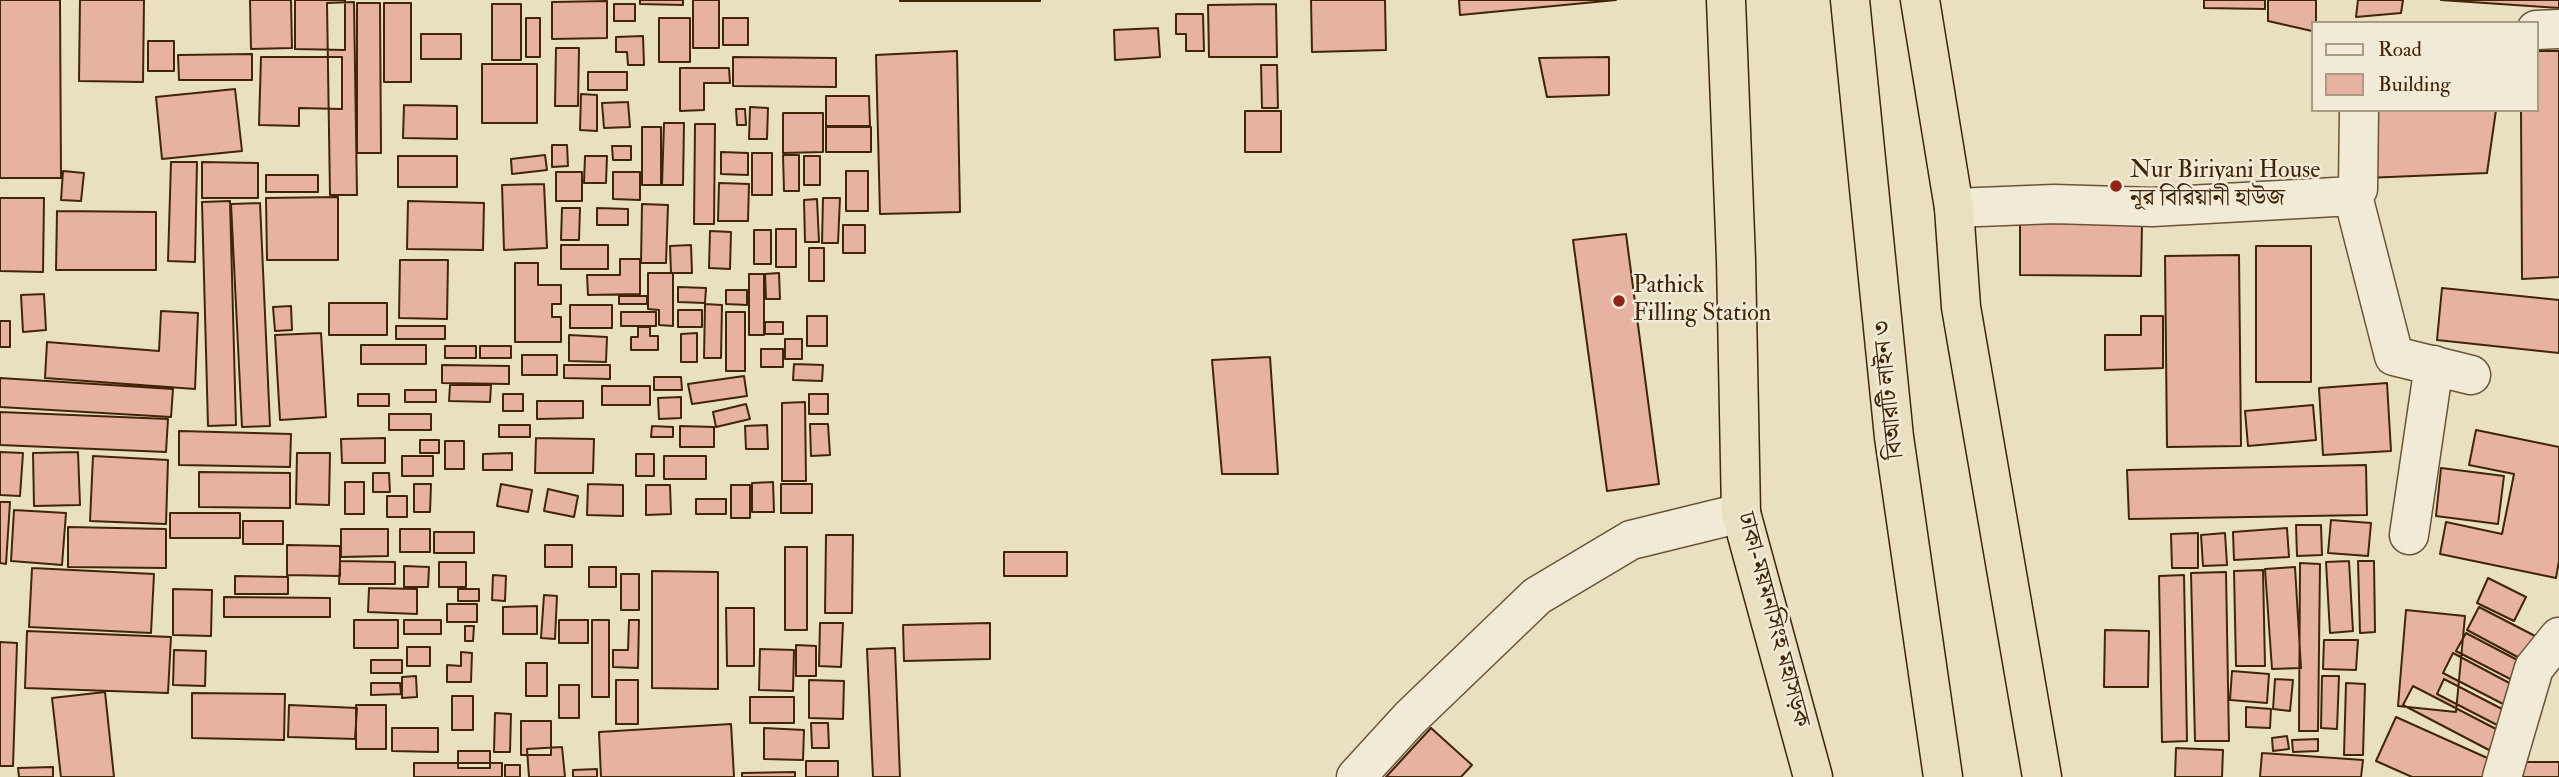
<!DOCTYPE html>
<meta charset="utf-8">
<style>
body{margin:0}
#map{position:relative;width:2559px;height:777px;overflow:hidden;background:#e9dfc1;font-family:"IM FELL Double Pica",serif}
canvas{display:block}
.legend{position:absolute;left:2311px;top:21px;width:228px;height:91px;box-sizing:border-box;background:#f1ead7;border:2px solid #aa9c83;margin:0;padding:9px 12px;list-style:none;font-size:21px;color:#402606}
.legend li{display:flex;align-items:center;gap:14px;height:35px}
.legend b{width:35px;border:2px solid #aa9c83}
</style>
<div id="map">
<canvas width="2559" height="777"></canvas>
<ul class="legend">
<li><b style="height:9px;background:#f1ead7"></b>Road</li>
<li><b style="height:19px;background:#e7b2a2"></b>Building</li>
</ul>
</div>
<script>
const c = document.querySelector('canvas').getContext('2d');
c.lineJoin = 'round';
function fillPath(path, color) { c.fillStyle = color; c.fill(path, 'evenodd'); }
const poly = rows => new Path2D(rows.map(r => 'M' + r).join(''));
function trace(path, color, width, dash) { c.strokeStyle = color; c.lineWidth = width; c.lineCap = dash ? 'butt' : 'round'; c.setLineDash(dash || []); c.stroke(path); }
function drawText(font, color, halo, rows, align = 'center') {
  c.font = font + ' "IM FELL Double Pica","Noto Serif Bengali",serif'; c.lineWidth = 5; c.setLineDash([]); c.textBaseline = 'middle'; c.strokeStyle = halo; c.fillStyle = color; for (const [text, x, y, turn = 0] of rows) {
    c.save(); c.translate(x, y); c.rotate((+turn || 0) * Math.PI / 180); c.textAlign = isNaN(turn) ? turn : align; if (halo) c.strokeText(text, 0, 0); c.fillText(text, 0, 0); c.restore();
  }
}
const building = poly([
 [0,0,60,0,61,178,0,178,0,0],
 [80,0,144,0,143,82,79,81,80,0],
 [250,0,291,0,292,48,251,49,250,0],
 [295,0,345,0,345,50,295,49,295,0],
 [640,0,683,0,683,5,640,4,640,0],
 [693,0,719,0,719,48,693,48,693,0],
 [900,0,1040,0,1040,1,900,1,900,0],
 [1311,0,1385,0,1386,50,1312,52,1311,0],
 [1459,0,1616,0,1460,15,1459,0],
 [2204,0,2265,0,2265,9,2204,8,2204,0],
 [2268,0,2316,0,2316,23,2312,23,2312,31,2268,21,2268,0],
 [2358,0,2403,0,2401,13,2356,17,2358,0],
 [2559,0,2559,8,2441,0,2559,0],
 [607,1,607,38,552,39,552,2,607,1],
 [354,2,357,195,330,195,327,3,354,2],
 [357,3,380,3,381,153,357,153,357,3],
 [384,3,411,3,411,82,384,82,384,3],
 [492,4,521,4,521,60,492,60,492,4],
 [614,4,635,4,635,21,614,21,614,4],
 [1276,4,1277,57,1209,57,1208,5,1276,4],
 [1176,14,1203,14,1204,51,1186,51,1186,34,1176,34,1176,14],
 [526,18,540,18,540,57,526,57,526,18],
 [659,18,690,18,690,62,659,62,659,18],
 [723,18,748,18,748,45,723,45,723,18],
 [1158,28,1160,57,1115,60,1114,30,1158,28],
 [421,34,461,34,461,59,421,59,421,34],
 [643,36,644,65,628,65,627,52,616,52,616,37,643,36],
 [148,41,174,41,174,71,148,71,148,41],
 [556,48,579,48,578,106,555,106,556,48],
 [957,51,960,212,880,214,876,55,957,51],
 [2536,51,2559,51,2559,277,2522,279,2521,110,2536,110,2536,51],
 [252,54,252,80,179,80,178,55,252,54],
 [261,57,342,57,342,109,299,108,299,126,259,125,261,57],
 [733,57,836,58,836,87,733,86,733,57],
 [1609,57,1609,95,1547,97,1539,58,1609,57],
 [482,64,537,64,537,123,482,123,482,64],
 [1261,65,1277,65,1278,108,1262,108,1261,65],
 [680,68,729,68,730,83,704,83,704,110,680,111,680,68],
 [588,72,627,72,627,90,588,90,588,72],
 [235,89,242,151,162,159,156,97,235,89],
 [581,94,597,95,597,131,580,130,581,94],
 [826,96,869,96,870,126,826,126,826,96],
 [628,102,630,127,604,128,602,103,628,102],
 [404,105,457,106,457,139,403,138,404,105],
 [750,107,768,108,767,139,749,139,750,107],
 [736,109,745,109,746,125,737,125,736,109],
 [2369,110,2496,110,2487,173,2365,178,2369,110],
 [1245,111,1281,111,1281,152,1245,152,1245,111],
 [783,113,823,113,823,152,783,153,783,113],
 [664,123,684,123,683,185,662,185,664,123],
 [695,124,715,124,714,224,694,224,695,124],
 [642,127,661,127,661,185,642,185,642,127],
 [826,127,871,127,871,152,826,152,826,127],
 [552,145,567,145,568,166,552,167,552,145],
 [612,146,631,146,631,160,613,160,612,146],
 [721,152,748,153,748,175,721,174,721,152],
 [752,153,772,153,772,195,752,195,752,153],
 [545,155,547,170,512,174,511,159,545,155],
 [783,155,799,155,799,191,784,191,783,155],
 [398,156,457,156,457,187,398,187,398,156],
 [585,156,607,156,606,183,584,183,585,156],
 [804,156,820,156,820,185,804,185,804,156],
 [171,162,197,162,195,262,168,261,171,162],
 [202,162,258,163,258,198,202,198,202,162],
 [63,171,84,173,81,201,61,200,63,171],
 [846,171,868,171,868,211,846,211,846,171],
 [556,172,582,172,582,201,556,201,556,172],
 [613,172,640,172,640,200,613,199,613,172],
 [266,175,318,175,318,192,266,192,266,175],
 [719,183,749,184,748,221,718,221,719,183],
 [544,184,547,248,504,250,502,185,544,184],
 [338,197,338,260,267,260,266,198,338,197],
 [0,198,44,198,43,272,0,271,0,198],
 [823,198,840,198,838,243,822,243,823,198],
 [817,199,819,242,805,242,804,200,817,199],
 [230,201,236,425,208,426,202,202,230,201],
 [408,201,484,203,483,250,407,249,408,201],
 [260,203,270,426,242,427,231,204,260,203],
 [642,204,668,205,666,263,641,263,642,204],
 [562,208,580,208,579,240,561,240,562,208],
 [597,208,628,209,628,225,597,225,597,208],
 [57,211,156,212,156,270,56,270,57,211],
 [2020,223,2142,224,2141,276,2020,275,2020,223],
 [843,225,865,225,865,253,843,253,843,225],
 [776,229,796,229,796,267,776,267,776,229],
 [754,230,771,230,771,264,754,264,754,230],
 [710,231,731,232,730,269,709,268,710,231],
 [1626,234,1659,484,1607,491,1573,240,1626,234],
 [561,245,608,245,608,269,561,269,561,245],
 [691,245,692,273,671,273,670,246,691,245],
 [2256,246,2311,246,2311,382,2256,382,2256,246],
 [809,248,824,248,824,281,809,281,809,248],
 [2239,255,2241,446,2167,447,2165,256,2239,255],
 [620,259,640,259,640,294,588,295,587,275,620,275,620,259],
 [400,260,448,260,447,319,399,318,400,260],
 [515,263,538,263,538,285,561,285,561,304,552,304,552,317,561,317,561,342,515,342,515,263],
 [648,273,673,273,673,326,659,325,659,310,648,309,648,273],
 [779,273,780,299,766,299,765,274,779,273],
 [749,274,764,274,764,335,749,335,749,274],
 [678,287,706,288,705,303,678,302,678,287],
 [2442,288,2559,300,2559,353,2437,340,2442,288],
 [726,290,747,290,747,305,726,304,726,290],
 [44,294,46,330,23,332,21,295,44,294],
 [619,296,647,296,647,304,619,304,619,296],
 [329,303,387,303,387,335,329,335,329,303],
 [705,304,722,305,721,358,704,358,705,304],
 [570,305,612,305,612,328,570,328,570,305],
 [291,306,292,330,275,331,273,307,291,306],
 [678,310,702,310,702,327,678,327,678,310],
 [161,311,198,313,195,389,45,378,47,342,159,351,161,311],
 [621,312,656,312,656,326,621,326,621,312],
 [726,312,745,312,745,371,726,371,726,312],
 [807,316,827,316,827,346,807,346,807,316],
 [2141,316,2163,316,2163,368,2105,370,2105,335,2141,335,2141,316],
 [0,321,10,321,10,347,0,347,0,321],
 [765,322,783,322,783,334,765,334,765,322],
 [396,326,445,326,445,339,396,339,396,326],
 [638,327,650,327,650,336,658,336,658,350,631,350,631,337,638,337,638,327],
 [321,333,326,417,280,420,275,335,321,333],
 [697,333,697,362,681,362,681,334,697,333],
 [569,335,607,337,606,362,569,361,569,335],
 [785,339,802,339,802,359,785,359,785,339],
 [361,345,426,345,426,364,361,364,361,345],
 [445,346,476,346,476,358,445,358,445,346],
 [480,346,511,346,511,358,480,358,480,346],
 [761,349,783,349,783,367,761,367,761,349],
 [522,355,557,355,557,375,522,375,522,355],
 [1270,357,1278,474,1222,474,1212,360,1270,357],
 [794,364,823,365,822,381,793,380,794,364],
 [442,365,509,366,509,384,442,383,442,365],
 [564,365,610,365,610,379,564,378,564,365],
 [744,376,747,396,692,404,688,384,744,376],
 [654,377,681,377,682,390,654,390,654,377],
 [0,378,173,389,171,417,0,407,0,378],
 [2387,383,2391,451,2323,455,2319,388,2387,383],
 [450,385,491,385,490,402,449,401,450,385],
 [602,386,650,386,650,405,602,405,602,386],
 [405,390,436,390,436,402,405,402,405,390],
 [358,394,389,394,389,406,358,406,358,394],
 [503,394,523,394,523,411,503,411,503,394],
 [809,394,828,394,828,414,809,414,809,394],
 [681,397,681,418,659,419,658,398,681,397],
 [537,401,583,401,583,418,537,419,537,401],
 [805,402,806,481,782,481,782,403,805,402],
 [746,404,750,419,716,427,713,412,746,404],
 [2313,405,2316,440,2248,446,2245,411,2313,405],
 [0,412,168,419,166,452,0,445,0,412],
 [389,414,431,414,431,430,389,430,389,414],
 [810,424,828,424,830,455,811,456,810,424],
 [499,425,530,425,530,437,499,437,499,425],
 [767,425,768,449,746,449,745,426,767,425],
 [652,426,673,427,673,437,651,437,652,426],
 [680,426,714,427,714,447,680,447,680,426],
 [2476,430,2559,447,2559,561,2556,578,2440,554,2446,522,2502,534,2514,474,2469,465,2476,430],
 [179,431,291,434,290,467,179,465,179,431],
 [385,438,385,463,342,463,341,439,385,438],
 [536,438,594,439,593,473,535,473,536,438],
 [420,440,439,440,439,453,420,453,420,440],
 [445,441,464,441,464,469,445,469,445,441],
 [0,452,23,453,20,496,0,495,0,452],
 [78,452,80,505,34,506,33,453,78,452],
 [297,453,330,453,329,505,296,504,297,453],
 [512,453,512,470,483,470,483,454,512,453],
 [636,454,654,454,654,476,636,476,636,454],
 [93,456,168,460,166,524,90,521,93,456],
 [402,456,433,456,433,476,402,476,402,456],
 [664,456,706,456,706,479,664,479,664,456],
 [2366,465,2367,515,2129,519,2127,470,2366,465],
 [2441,468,2504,476,2498,524,2436,516,2441,468],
 [199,472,290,473,290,508,199,507,199,472],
 [373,473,389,473,390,492,373,492,373,473],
 [345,482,364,482,364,514,345,514,345,482],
 [773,482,774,512,752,512,752,483,773,482],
 [414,484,431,484,430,512,414,512,414,484],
 [501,484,532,490,528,512,497,506,501,484],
 [588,484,623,485,623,516,587,515,588,484],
 [781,484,812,484,812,513,781,513,781,484],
 [646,485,670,485,671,514,646,515,646,485],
 [731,485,750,485,750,518,731,518,731,485],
 [548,489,578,496,574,517,544,511,548,489],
 [387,496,407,496,407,517,387,517,387,496],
 [696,499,726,499,726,514,696,514,696,499],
 [0,502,10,502,6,564,0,563,0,502],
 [14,510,66,513,62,565,11,561,14,510],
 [170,513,240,513,240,538,170,538,170,513],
 [2331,520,2371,523,2368,556,2328,553,2331,520],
 [243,521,283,521,283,544,243,544,243,521],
 [2296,525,2321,525,2322,555,2297,556,2296,525],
 [68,527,166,529,166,568,68,567,68,527],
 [2287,528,2289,557,2234,560,2233,532,2287,528],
 [341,529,388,529,388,556,341,557,341,529],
 [400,529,430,529,430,552,400,552,400,529],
 [434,532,474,532,474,553,434,553,434,532],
 [2198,533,2198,568,2172,568,2171,534,2198,533],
 [2225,533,2227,565,2203,566,2201,535,2225,533],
 [826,535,853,535,852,613,825,613,826,535],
 [287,545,340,546,340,576,287,575,287,545],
 [545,545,572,545,572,567,545,567,545,545],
 [785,547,807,547,807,630,785,630,785,547],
 [1004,552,1067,552,1067,576,1004,576,1004,552],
 [340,561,395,562,395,584,339,584,340,561],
 [2349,561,2353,631,2330,633,2326,562,2349,561],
 [2358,561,2374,561,2375,632,2360,633,2358,561],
 [439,562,466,562,466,587,439,587,439,562],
 [2300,563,2320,564,2318,731,2299,731,2300,563],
 [404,566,429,567,428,587,404,587,404,566],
 [589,567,616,567,616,587,589,587,589,567],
 [2295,567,2301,668,2272,669,2265,569,2295,567],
 [32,568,154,574,151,633,29,627,32,568],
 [2263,570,2265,666,2236,666,2234,571,2263,570],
 [652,571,718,572,718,689,652,688,652,571],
 [2226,572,2229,741,2195,741,2191,573,2226,572],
 [621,574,639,574,639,610,621,610,621,574],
 [493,575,506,576,505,601,492,600,493,575],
 [2184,575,2187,741,2162,742,2159,576,2184,575],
 [235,576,288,577,288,594,235,594,235,576],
 [2488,578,2526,597,2514,621,2477,603,2488,578],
 [369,588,417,589,417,614,368,612,369,588],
 [173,589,212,590,211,636,173,635,173,589],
 [458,589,479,589,479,601,458,601,458,589],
 [544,595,557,596,555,639,541,638,544,595],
 [224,597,330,598,330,617,224,617,224,597],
 [447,604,477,604,477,622,447,622,447,604],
 [537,606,537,634,503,634,503,607,537,606],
 [2479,607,2539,638,2527,662,2467,630,2479,607],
 [726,608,754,608,754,666,727,666,726,608],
 [2406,610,2465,616,2456,712,2398,706,2406,610],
 [354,620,398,620,398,648,354,648,354,620],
 [404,620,441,620,441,634,404,634,404,620],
 [559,620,588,620,588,643,559,643,559,620],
 [592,620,609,620,609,697,592,697,592,620],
 [629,620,639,620,638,668,613,667,613,650,628,650,629,620],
 [820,623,843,623,841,667,819,666,820,623],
 [990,623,990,659,904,661,903,625,990,623],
 [465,626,474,626,473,641,465,641,465,626],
 [2105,630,2149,631,2148,687,2104,687,2105,630],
 [27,631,171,637,168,693,25,688,27,631],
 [2466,633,2525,664,2516,682,2456,651,2466,633],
 [2324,640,2358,640,2356,670,2323,669,2324,640],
 [0,642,17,643,13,766,0,766,0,642],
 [796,645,816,646,816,676,796,676,796,645],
 [407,647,430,647,430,666,407,666,407,647],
 [895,648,900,777,873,777,867,649,895,648],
 [760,649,794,650,793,691,759,690,760,649],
 [174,650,206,651,205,686,173,685,174,650],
 [461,652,472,653,471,682,447,682,447,665,461,666,461,652],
 [2453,653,2515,686,2505,705,2443,673,2453,653],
 [371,660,402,660,402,673,371,673,371,660],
 [526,663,547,663,547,696,526,696,526,663],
 [2232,671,2269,674,2267,703,2230,700,2232,671],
 [416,676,417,697,402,698,402,677,416,676],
 [2322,676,2339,676,2337,729,2321,728,2322,676],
 [2275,679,2293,680,2290,711,2273,709,2275,679],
 [2444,679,2504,710,2497,725,2437,694,2444,679],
 [616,680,638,680,638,724,616,724,616,680],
 [809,680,844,681,843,719,809,718,809,680],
 [371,683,400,683,401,694,371,695,371,683],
 [2346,683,2365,684,2363,755,2344,755,2346,683],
 [559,685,579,685,579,718,559,718,559,685],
 [2413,686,2500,731,2489,750,2403,705,2413,686],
 [105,692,114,777,61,777,52,698,105,692],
 [192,693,285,694,284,740,192,738,192,693],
 [452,696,473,696,473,730,452,730,452,696],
 [750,697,794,697,794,723,750,723,750,697],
 [289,705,357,708,355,739,288,737,289,705],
 [356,705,386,705,386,749,356,749,356,705],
 [2246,707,2271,709,2270,728,2246,727,2246,707],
 [495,713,511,714,510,752,494,752,495,713],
 [2396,717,2494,761,2486,777,2412,777,2376,761,2396,717],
 [521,721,551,721,551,755,521,755,521,721],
 [811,723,828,723,829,748,812,748,811,723],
 [731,724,734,777,601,777,599,732,731,724],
 [392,728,438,728,438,752,392,751,392,728],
 [764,728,804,730,803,760,764,759,764,728],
 [1431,728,1472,765,1461,777,1386,777,1431,728],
 [2287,736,2289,749,2273,751,2272,738,2287,736],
 [2318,739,2318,751,2293,752,2292,740,2318,739],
 [562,747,565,777,529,777,527,749,562,747],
 [2176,748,2223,750,2222,777,2175,777,2176,748],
 [458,751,490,751,490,768,458,768,458,751],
 [2262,753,2363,760,2361,777,2260,777,2262,753],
 [806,761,838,761,838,777,806,777,806,761],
 [2523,762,2559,762,2559,777,2523,777,2523,762],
 [414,763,502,763,502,777,414,777,414,763],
 [505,765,520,765,520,777,505,777,505,765],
 [53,767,53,777,19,777,18,768,53,767],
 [597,769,597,777,573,777,573,770,597,769],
 [795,772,795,777,742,777,742,773,795,772]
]);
fillPath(building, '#e7b2a2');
trace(building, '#402606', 2);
const minor = poly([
 [2536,30,2559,29],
 [2353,196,2394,356,2471,375],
 [1954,208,2054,204,2152,207,2353,196,2358,189,2359,110],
 [2409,535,2434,365],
 [1356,777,1410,718,1537,596,1631,540,1741,513],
 [2502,777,2534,668,2559,637]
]);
const trunk = poly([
 [1726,0,1736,260,1741,513,1813,777],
 [1920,0,1954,208,1961,307,2042,777]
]);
const motorway = poly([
 [1850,0,1894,437,1943,777]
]);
trace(minor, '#6a5435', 41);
trace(trunk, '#402606', 41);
trace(motorway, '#402606', 41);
trace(minor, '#f1ead7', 38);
trace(trunk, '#e9dfc1', 38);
trace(motorway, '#e9dfc1', 38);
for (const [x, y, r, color] of [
 [2116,186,7,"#8f2418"],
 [1619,301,7,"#8f2418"]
]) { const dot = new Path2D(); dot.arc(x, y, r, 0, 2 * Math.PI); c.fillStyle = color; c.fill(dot); trace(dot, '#f1ead7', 2.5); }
drawText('24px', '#402606', '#f1ead7', [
 ["Nur Biriyani House",2130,172],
 ["নূর বিরিয়ানী হাউজ",2130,200],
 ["Pathick",1633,287],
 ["Filling Station",1633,315]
], 'left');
drawText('24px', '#402606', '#f1ead7', [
 ["বিআরটি লাইন ৩",1890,389,-96],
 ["ঢাকা-ময়মনসিংহ মহাসড়ক",1772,620,75]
]);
</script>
